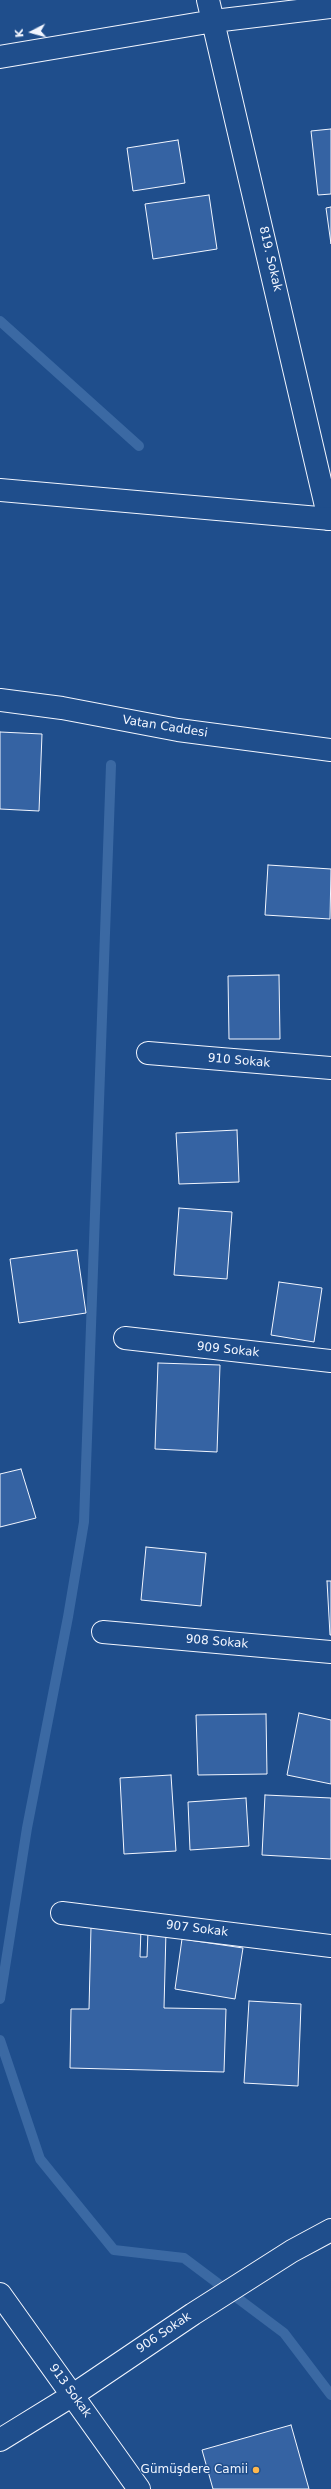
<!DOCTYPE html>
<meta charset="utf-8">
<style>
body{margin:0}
#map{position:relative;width:331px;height:2489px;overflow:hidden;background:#1f4e8c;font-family:"DejaVu Sans",sans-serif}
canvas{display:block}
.north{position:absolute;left:12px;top:12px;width:40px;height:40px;-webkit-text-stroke:3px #1f4e8c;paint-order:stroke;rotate:264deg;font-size:11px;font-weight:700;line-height:16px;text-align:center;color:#f2f6ff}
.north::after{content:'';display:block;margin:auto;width:14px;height:18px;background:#f2f6ff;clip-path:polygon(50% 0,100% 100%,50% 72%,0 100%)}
</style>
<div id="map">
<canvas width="331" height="2489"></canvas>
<div class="north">K</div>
</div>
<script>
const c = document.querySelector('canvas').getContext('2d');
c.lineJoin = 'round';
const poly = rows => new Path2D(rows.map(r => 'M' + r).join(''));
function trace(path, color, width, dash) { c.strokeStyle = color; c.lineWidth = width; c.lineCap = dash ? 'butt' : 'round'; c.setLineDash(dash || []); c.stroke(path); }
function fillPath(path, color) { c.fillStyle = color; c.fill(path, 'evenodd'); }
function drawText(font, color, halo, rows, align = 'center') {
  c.font = font + ' "DejaVu Sans",sans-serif'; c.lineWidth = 3; c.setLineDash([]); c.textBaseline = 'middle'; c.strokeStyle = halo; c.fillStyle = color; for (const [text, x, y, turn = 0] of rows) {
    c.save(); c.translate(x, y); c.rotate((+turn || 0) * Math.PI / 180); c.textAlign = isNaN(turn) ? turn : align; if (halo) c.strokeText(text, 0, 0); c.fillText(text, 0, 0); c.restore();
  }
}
trace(poly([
 [0,321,139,446],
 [0,1999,27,1828,68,1617,84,1522,111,765],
 [0,2040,40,2159,114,2250,184,2258,284,2333,331,2395]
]), '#3b69a3', 10);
const building = poly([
 [331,129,331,194,318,195,311,131,331,129],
 [178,140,185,183,133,191,127,148,178,140],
 [209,195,217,249,153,259,145,204,209,195],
 [331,207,331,244,326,208,331,207],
 [0,732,42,734,39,811,0,809,0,732],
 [268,865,331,869,330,919,265,915,268,865],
 [279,975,280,1039,229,1039,228,976,279,975],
 [237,1130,239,1182,179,1184,176,1133,237,1130],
 [179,1208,232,1212,227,1279,174,1275,179,1208],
 [77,1250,86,1313,19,1323,10,1259,77,1250],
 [279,1282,322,1288,314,1342,271,1335,279,1282],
 [158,1363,220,1365,217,1452,155,1449,158,1363],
 [21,1469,36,1518,0,1527,0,1474,21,1469],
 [146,1547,206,1553,201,1606,141,1600,146,1547],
 [327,1581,331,1581,331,1635,330,1635,327,1581],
 [299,1713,331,1720,331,1784,287,1775,299,1713],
 [266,1714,267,1774,198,1775,196,1715,266,1714],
 [171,1775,176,1851,124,1854,120,1778,171,1775],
 [265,1795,331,1798,331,1859,262,1855,265,1795],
 [246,1798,249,1846,190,1850,188,1802,246,1798],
 [91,1927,141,1929,140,1957,147,1957,148,1931,166,1931,164,2008,226,2009,224,2072,70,2068,71,2009,89,2009,91,1927],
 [182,1939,243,1948,235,1999,175,1989,182,1939],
 [249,2001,301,2004,298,2086,244,2083,249,2001],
 [291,2425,309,2489,213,2489,202,2450,291,2425]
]);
fillPath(building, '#3563a3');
trace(building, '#f2f6ff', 1);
const minor = poly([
 [208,0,329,519],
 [0,57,214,21,331,7],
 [148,1053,331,1068],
 [125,1338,331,1361],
 [103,1632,331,1652],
 [62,1913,331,1946],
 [0,2294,139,2489],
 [0,2440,73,2395,193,2314,292,2251,331,2230]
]);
const highway = poly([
 [0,490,331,519],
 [0,700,62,708,178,730,331,750]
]);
trace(minor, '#f2f6ff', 24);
trace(highway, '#f2f6ff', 24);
trace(minor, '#1f4e8c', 22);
trace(highway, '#1f4e8c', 22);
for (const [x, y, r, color] of [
 [256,2470,4,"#ffb74d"]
]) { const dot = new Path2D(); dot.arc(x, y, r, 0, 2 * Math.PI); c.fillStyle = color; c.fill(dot); trace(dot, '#1f4e8c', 1.5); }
drawText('12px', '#f2f6ff', '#1f4e8c', [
 ["819. Sokak",270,259,77],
 ["Vatan Caddesi",165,727,9],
 ["910 Sokak",239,1061,5],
 ["909 Sokak",228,1350,6],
 ["908 Sokak",217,1642,5],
 ["907 Sokak",197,1929,7],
 ["906 Sokak",164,2333,-34],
 ["913 Sokak",70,2391,54]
]);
drawText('12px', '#f2f6ff', '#1f4e8c', [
 ["Gümüşdere Camii",248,2470]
], 'right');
</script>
